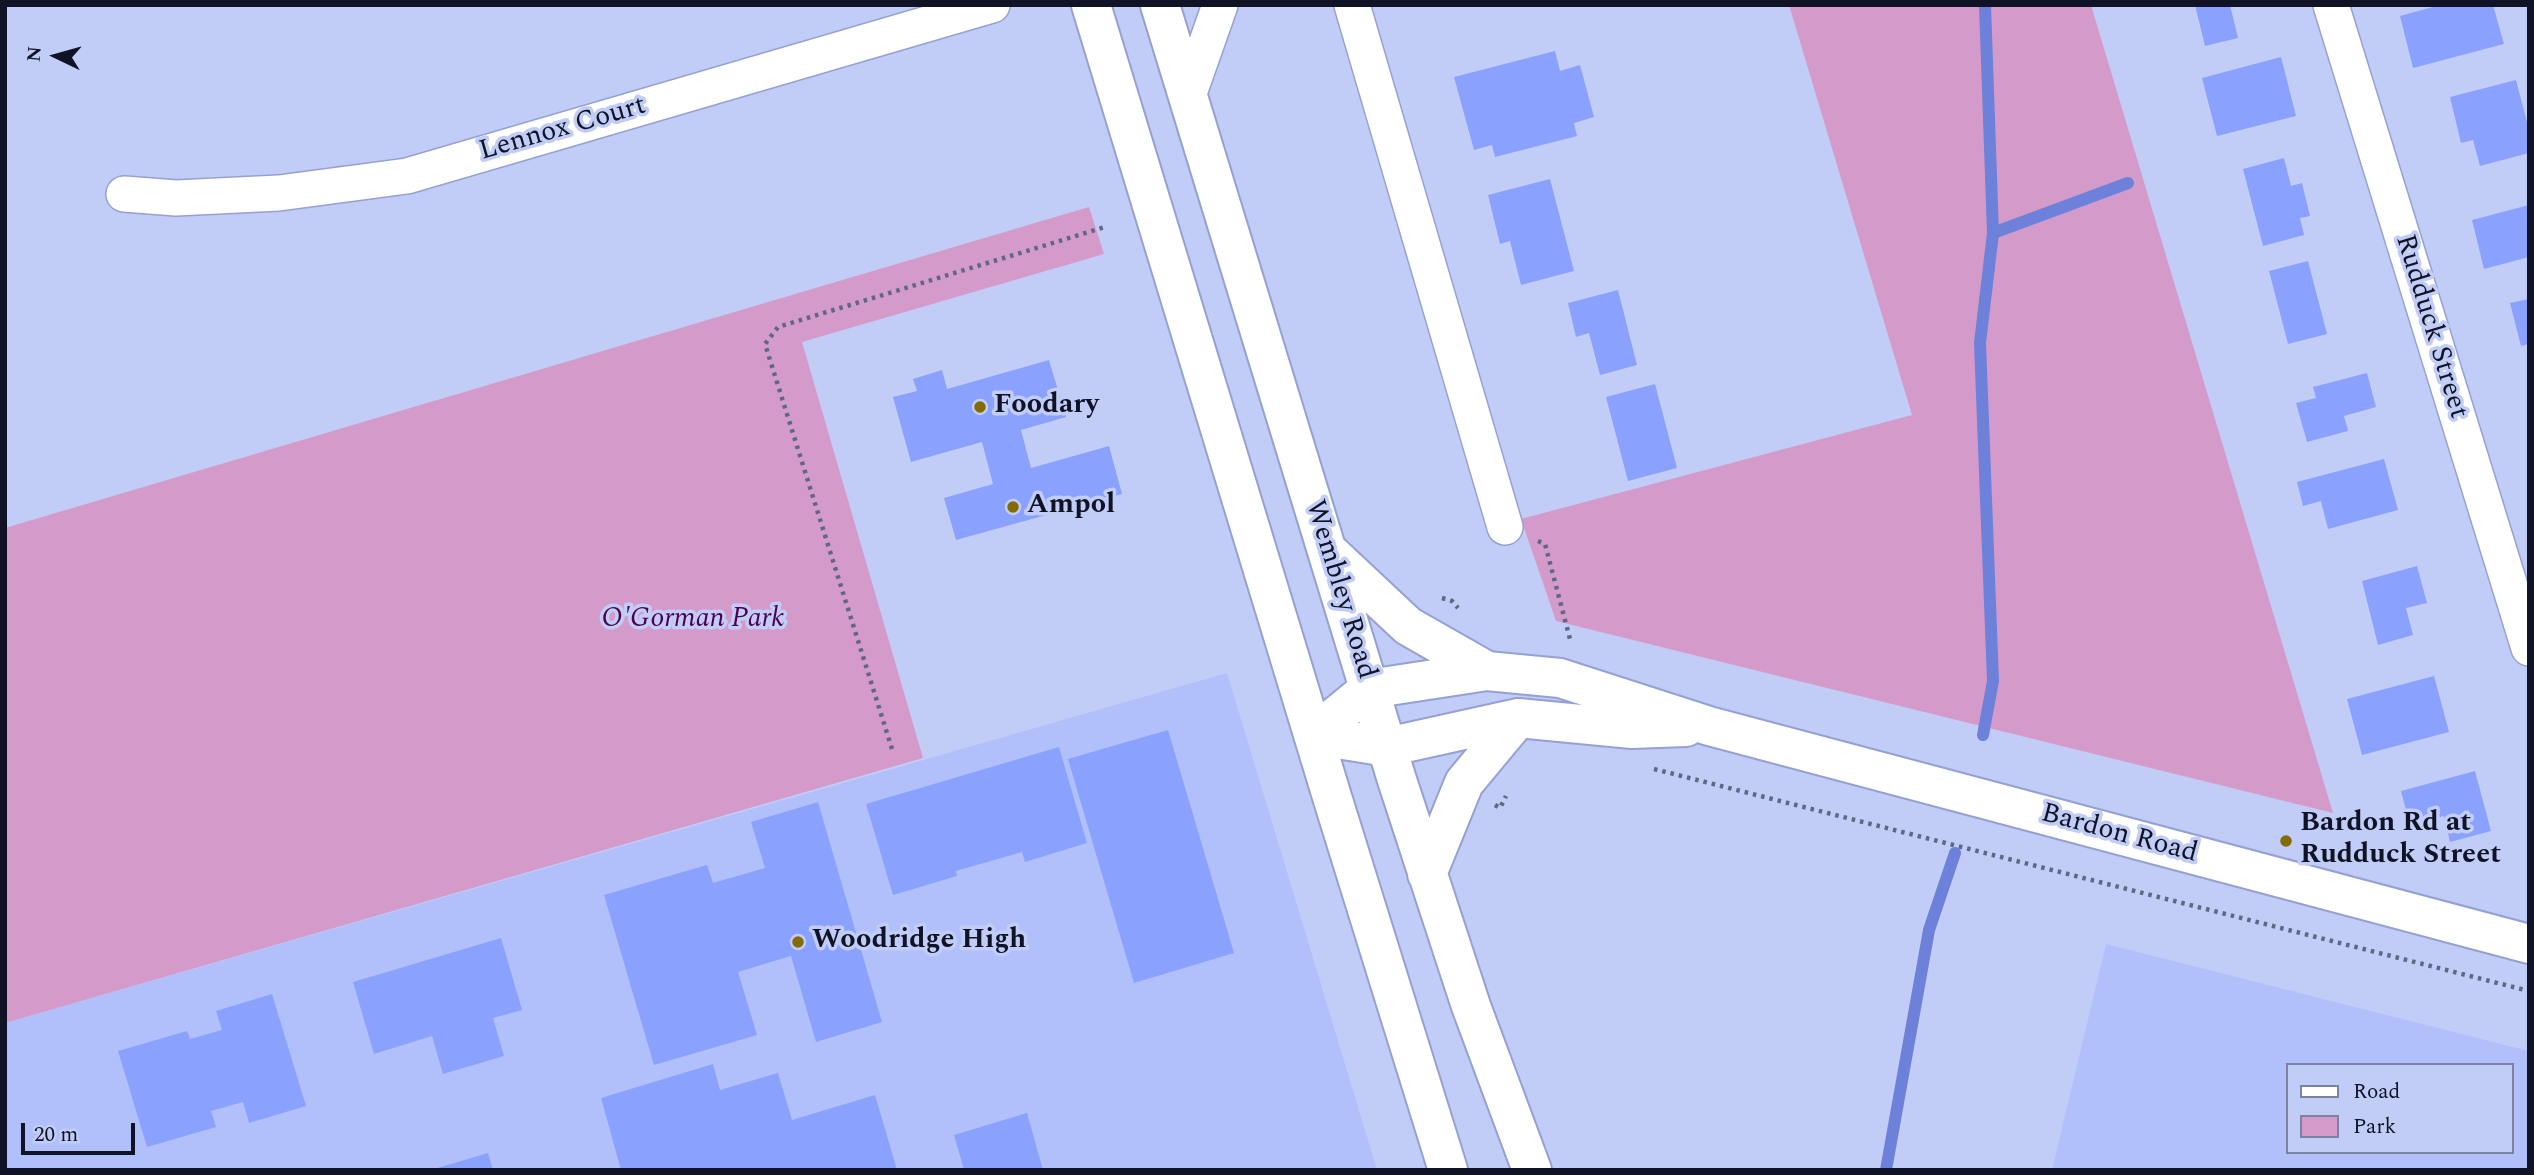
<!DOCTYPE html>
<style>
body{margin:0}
#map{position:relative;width:2534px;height:1175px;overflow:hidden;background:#c1cdf6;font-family:Spectral,serif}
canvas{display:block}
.frame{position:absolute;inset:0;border:7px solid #0f1325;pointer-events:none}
.legend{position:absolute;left:2286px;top:1063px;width:228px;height:91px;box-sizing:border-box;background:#c1cdf6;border:2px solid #7a83a2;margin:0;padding:9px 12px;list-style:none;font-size:21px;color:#0f1325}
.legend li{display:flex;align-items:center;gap:14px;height:35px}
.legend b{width:35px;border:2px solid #7a83a2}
.north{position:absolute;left:21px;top:21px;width:70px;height:70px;-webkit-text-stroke:5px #c1cdf6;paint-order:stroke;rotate:275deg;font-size:19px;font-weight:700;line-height:28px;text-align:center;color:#0f1325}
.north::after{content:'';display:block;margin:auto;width:24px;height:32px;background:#0f1325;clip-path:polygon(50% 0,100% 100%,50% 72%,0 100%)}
.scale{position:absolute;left:21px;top:1123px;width:114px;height:32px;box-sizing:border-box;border:4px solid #0f1325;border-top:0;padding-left:9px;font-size:21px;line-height:24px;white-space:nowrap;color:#0f1325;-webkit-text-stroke:5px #c1cdf6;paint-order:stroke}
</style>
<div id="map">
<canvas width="2534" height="1175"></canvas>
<div class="frame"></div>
<ul class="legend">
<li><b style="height:9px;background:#fff"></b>Road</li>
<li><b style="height:19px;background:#d49bca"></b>Park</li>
</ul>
<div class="north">N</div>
<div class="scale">20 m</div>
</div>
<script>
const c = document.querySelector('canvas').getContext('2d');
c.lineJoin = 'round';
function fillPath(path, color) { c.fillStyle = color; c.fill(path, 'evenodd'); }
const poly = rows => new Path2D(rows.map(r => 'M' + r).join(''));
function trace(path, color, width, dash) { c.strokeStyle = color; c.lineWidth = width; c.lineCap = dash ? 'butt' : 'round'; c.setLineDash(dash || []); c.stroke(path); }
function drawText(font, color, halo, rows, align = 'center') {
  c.font = font + ' Spectral,serif'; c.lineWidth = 7; c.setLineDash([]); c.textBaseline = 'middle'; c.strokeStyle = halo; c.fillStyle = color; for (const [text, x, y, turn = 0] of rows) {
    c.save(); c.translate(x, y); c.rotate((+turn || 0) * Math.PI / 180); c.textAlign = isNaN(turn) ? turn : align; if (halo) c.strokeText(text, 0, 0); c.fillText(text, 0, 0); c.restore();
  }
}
fillPath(poly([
 [1227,673,1377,1170,5,1170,5,1023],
 [2106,944,2529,1051,2529,1170,2052,1170],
 [2287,1065,2511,1065,2511,1152,2287,1152]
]), '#b1c0fa');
fillPath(poly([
 [1789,5,2091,5,2333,813,1556,621,1521,519,1912,415],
 [1089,207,1104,254,802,342,923,758,5,1023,5,528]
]), '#d49bca');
trace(poly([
 [1993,233,2128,183],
 [1983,735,1993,681,1980,343,1993,233,1985,5],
 [1886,1170,1929,930,1955,853]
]), '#6d81db', 12);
fillPath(poly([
 [2195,5,2230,5,2238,38,2205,46],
 [2440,5,2493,5,2504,44,2413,68,2400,16],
 [1555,51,1560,71,1580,65,1594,117,1574,123,1577,136,1495,157,1492,145,1474,150,1454,77],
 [2281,57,2296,116,2217,136,2202,78],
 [2516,80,2529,130,2529,153,2480,166,2473,140,2461,143,2450,97],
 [2284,158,2291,186,2302,183,2310,216,2300,218,2304,235,2263,246,2243,169],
 [1550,179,1574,271,1521,285,1510,241,1500,244,1488,195],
 [2529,205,2529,257,2484,269,2472,220],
 [2308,261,2327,334,2288,344,2269,271],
 [1618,290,1637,365,1600,375,1589,333,1576,337,1568,303],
 [2529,299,2529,344,2521,346,2510,303],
 [1049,360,1066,417,1021,430,1031,468,1109,446,1122,494,956,540,944,498,993,484,982,442,911,462,893,397,917,391,913,379,942,370,947,389],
 [2367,373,2376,407,2344,416,2348,431,2307,442,2296,403,2316,398,2313,387],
 [1655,384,1677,468,1628,481,1606,397],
 [2384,459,2398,510,2328,529,2321,501,2303,506,2297,482],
 [2417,566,2427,603,2406,608,2413,635,2378,645,2362,581],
 [2434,676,2449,732,2362,755,2347,699],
 [1168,730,1234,953,1134,983,1068,759],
 [1059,747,1087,843,1025,862,1022,852,956,871,957,876,893,895,866,804],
 [2475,771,2491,831,2450,842,2444,816,2410,825,2401,791],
 [818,802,882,1022,816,1042,791,956,738,972,757,1035,654,1065,604,895,707,865,713,883,765,868,751,822],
 [501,938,522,1010,493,1018,504,1056,443,1074,432,1036,374,1054,353,982],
 [272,994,306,1106,249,1123,243,1102,211,1111,216,1127,147,1147,118,1051,187,1031,190,1039,222,1030,216,1011],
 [713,1064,720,1090,778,1073,792,1120,875,1095,897,1170,621,1170,601,1098],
 [1027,1113,1043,1170,964,1170,954,1135],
 [488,1153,493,1170,435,1170,434,1169]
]), '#8ba1fe');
const street = poly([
 [1352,5,1505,527],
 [2331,5,2529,648],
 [1188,96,1220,5],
 [124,194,176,198,279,193,407,176,992,5]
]);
const secondary = poly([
 [1091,5,1333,800,1448,1170],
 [1160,5,1397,780,1471,1006,1532,1170],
 [1328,551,1408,626,1487,671],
 [1313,735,1369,689,1487,671,1560,678,1709,726,2529,944],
 [1313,735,1387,747,1518,718,1632,729,1686,727],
 [1427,874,1464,783,1518,718]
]);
trace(street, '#94a1d2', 38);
trace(secondary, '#94a1d2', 42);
trace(poly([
 [1538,541,1545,544,1571,643],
 [1442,598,1452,601,1458,608],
 [892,749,765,344,778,327,1105,227],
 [1654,769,2529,991],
 [1495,805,1500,808,1506,796]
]), '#606784', 4.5, [3.5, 5]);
trace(street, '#fff', 35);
trace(secondary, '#fff', 38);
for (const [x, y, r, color] of [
 [980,407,7,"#836b05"],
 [1013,507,7,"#836b05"],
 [2286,841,7,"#836b05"],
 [798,942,7,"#836b05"]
]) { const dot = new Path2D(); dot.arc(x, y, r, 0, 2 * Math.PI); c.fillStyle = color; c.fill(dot); trace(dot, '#c1cdf6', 2.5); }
drawText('28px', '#0f1325', '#c1cdf6', [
 ["Lennox Court",563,130,-16],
 ["Rudduck Street",2430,327,73],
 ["Wembley Road",1339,590,73],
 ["Bardon Road",2119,835,15]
]);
drawText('bold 28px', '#0f1325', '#c1cdf6', [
 ["Foodary",994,407],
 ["Ampol",1027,507],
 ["Bardon Rd at",2300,825],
 ["Rudduck Street",2300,857],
 ["Woodridge High",812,942]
], 'left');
drawText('italic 28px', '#50004a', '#c1cdf6', [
 ["O'Gorman Park",693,621]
]);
</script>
